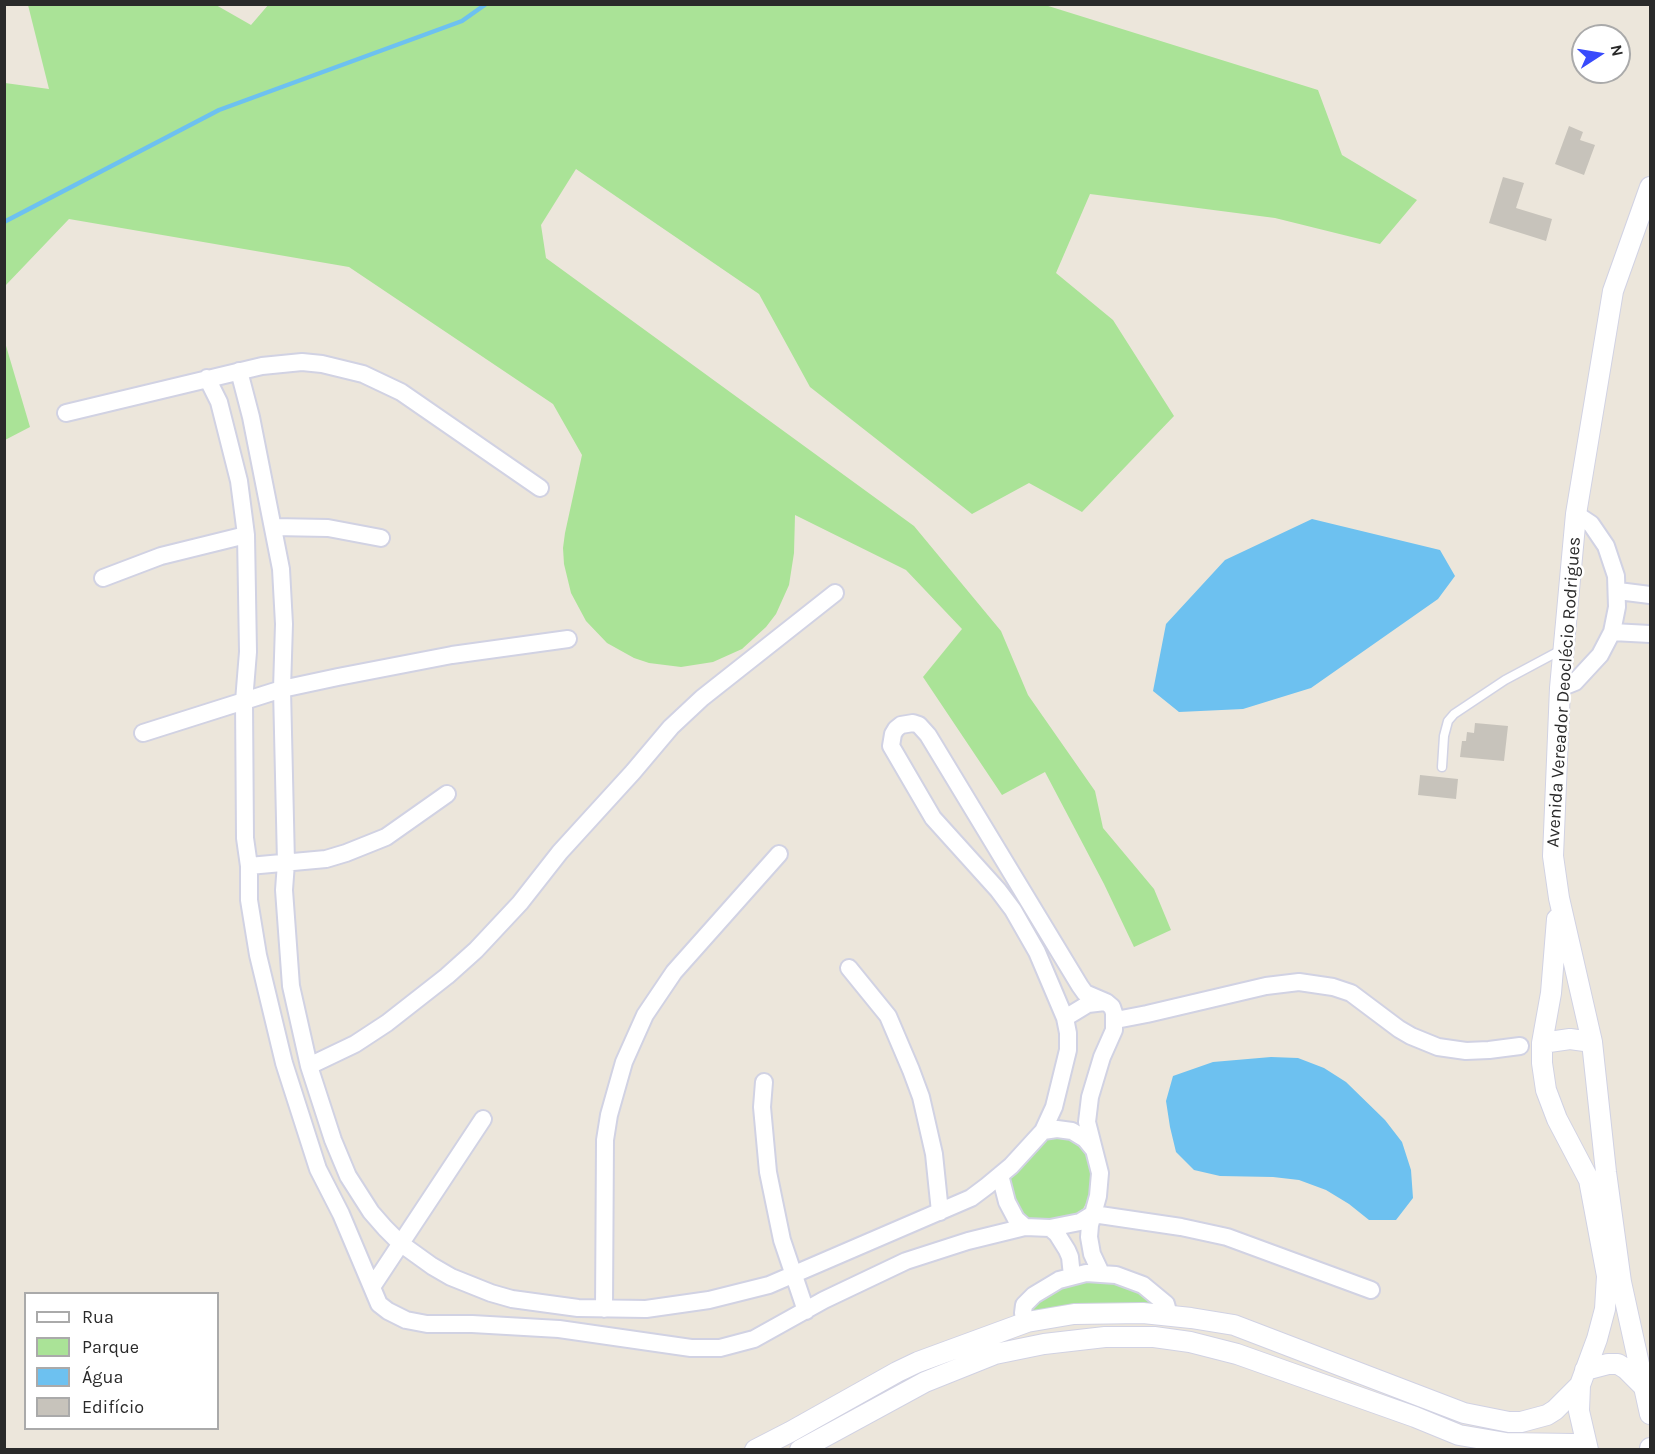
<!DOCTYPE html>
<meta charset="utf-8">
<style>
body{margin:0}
#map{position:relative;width:1655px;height:1454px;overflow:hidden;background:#ece6db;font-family:Karla,sans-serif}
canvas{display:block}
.frame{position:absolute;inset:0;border:6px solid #2a2a2a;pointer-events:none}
.legend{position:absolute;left:24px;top:1292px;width:195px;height:138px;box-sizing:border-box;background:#fff;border:2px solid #aaa;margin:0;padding:8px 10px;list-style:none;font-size:18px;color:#2a2a2a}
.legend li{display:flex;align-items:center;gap:12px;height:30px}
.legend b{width:30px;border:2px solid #aaa}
.north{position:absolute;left:1571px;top:24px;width:60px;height:60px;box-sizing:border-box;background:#fff;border:2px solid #aaa;border-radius:50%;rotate:78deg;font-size:16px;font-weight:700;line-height:24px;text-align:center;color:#2a2a2a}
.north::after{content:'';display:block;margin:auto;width:21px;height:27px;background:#394bfc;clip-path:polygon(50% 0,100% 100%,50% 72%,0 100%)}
</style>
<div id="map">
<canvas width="1655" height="1454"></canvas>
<div class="frame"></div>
<ul class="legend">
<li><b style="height:8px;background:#fff"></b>Rua</li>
<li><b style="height:16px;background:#aae397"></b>Parque</li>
<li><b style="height:16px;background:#6dc1f0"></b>Água</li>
<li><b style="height:16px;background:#c7c3bb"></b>Edifício</li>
</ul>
<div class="north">N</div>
</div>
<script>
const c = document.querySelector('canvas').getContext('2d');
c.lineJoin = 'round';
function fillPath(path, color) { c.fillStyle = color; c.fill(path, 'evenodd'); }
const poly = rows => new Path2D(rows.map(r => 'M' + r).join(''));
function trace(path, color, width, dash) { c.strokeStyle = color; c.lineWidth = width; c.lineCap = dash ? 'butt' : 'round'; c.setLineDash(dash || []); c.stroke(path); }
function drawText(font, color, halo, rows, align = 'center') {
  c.font = font + ' Karla,sans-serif'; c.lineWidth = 5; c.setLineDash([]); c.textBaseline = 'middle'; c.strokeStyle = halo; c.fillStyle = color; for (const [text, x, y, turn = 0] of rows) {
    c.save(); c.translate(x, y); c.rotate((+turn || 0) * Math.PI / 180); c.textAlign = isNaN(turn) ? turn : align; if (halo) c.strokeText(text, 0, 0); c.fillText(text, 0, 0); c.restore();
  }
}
fillPath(poly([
 [269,4,1045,5,1318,90,1342,155,1417,200,1380,244,1275,218,1090,194,1056,273,1113,320,1174,416,1082,512,1029,483,972,514,810,387,759,294,576,169,541,225,546,258,914,526,1001,631,1028,695,1095,791,1103,828,1154,889,1171,930,1134,947,1104,884,1045,772,1002,795,923,677,962,629,906,570,795,515,794,553,789,585,776,614,766,627,742,649,713,662,681,667,649,663,634,658,607,643,586,621,571,593,564,564,563,548,565,533,582,455,553,404,349,267,69,219,5,286,5,83,49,89,28,5,216,5,251,25],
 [4,339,30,427,5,440,4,440],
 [1063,1136,1076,1141,1088,1156,1091,1178,1090,1196,1083,1209,1070,1217,1049,1221,1031,1221,1019,1213,1010,1185,1011,1177,1042,1142,1048,1138],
 [1098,1281,1125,1286,1138,1292,1161,1309,1025,1316,1035,1306,1057,1290,1070,1285]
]), '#aae397');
fillPath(poly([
 [1312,519,1440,550,1455,576,1438,599,1311,688,1243,709,1179,712,1153,691,1166,624,1225,560],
 [1271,1057,1298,1058,1324,1068,1346,1082,1385,1120,1402,1142,1411,1170,1413,1198,1396,1220,1369,1220,1349,1204,1326,1190,1299,1180,1273,1177,1220,1176,1194,1170,1176,1152,1170,1127,1166,1101,1173,1076,1213,1062]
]), '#6dc1f0');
trace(poly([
 [4,222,219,110,462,21,486,4]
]), '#6dc1f0', 4.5);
fillPath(poly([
 [1569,126,1583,132,1580,140,1595,145,1584,175,1555,164],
 [1503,177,1524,183,1516,208,1552,219,1546,241,1489,223],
 [1475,723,1508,726,1504,761,1460,757,1462,741,1466,741,1467,732,1474,733],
 [1420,775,1458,779,1456,799,1418,795]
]), '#c7c3bb');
const service = poly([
 [1442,767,1444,736,1448,721,1454,714,1505,680,1563,649]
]);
const minor = poly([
 [239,371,251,417,281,569,284,624,282,689,286,863,284,890,291,986,309,1066,333,1140,348,1176,371,1212,385,1228,400,1243,432,1266,451,1277,491,1293,512,1299,578,1308,646,1309,709,1300,769,1285,971,1198,987,1186,1011,1166,1043,1131,1054,1107,1068,1050,1068,1033,1065,1018,1037,952,1013,910,998,890,933,818,891,746,893,734,896,729,901,725,913,723,919,725,928,735,1080,986,1085,993,1106,1002,1112,1007,1114,1013,1114,1030,1102,1057,1090,1097,1087,1122,1100,1173,1098,1196,1090,1225,1089,1237,1092,1254,1101,1273],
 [207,378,219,402,239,481,246,535,248,652,244,701,245,838,249,866,249,900,258,955,284,1063,318,1169,341,1214,379,1304,388,1311,406,1320,427,1324,472,1324,559,1329,691,1348,720,1348,754,1339,824,1300,906,1261,968,1241,1025,1227,1050,1228,1080,1222,1093,1214,1181,1227,1227,1237,1371,1290],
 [66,413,262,366,302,362,322,364,363,374,401,392,540,488],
 [273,527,328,528,381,538],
 [103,578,161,556,246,535],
 [1618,591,1650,595],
 [1612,632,1650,634],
 [1560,688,1575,682,1600,655,1612,632,1617,607,1616,576,1606,546,1591,524,1576,514],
 [143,733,282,689,338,677,452,655,568,639],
 [249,866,326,859,346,853,386,837,447,794],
 [849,968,888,1016,911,1070,921,1097,934,1154,940,1212],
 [1065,1018,1088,1004,1105,1002],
 [1116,1020,1147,1014,1266,986,1299,982,1333,987,1351,993,1399,1029,1411,1036,1438,1047,1466,1051,1489,1050,1520,1046],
 [309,1066,355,1044,387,1023,447,976,476,950,520,903,560,852,633,772,671,727,702,698,835,593],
 [764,1082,762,1107,768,1172,782,1240,806,1311],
 [1043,1131,1057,1129,1072,1131,1085,1139,1094,1150],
 [1000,1175,1007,1202,1016,1219,1025,1227],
 [1050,1228,1057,1234,1067,1250,1070,1257,1072,1276],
 [372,1287,483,1119],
 [604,1309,605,1140,609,1115,624,1062,645,1015,674,972,779,854],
 [1027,1322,1023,1313,1024,1305,1034,1295,1059,1280,1086,1273,1116,1275,1143,1285,1166,1304,1169,1315]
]);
const tertiary = poly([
 [1650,187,1613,291,1576,514,1560,688,1553,856,1559,898,1592,1042,1606,1172,1621,1282,1650,1414],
 [1557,919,1551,993,1542,1043,1542,1063,1546,1090,1557,1119,1589,1180,1607,1276,1605,1309,1597,1339,1580,1385,1579,1411,1588,1450],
 [1542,1043,1570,1039,1592,1042],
 [1585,1370,1608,1364,1618,1364,1626,1369,1644,1387],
 [755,1450,790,1432,897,1372,918,1362,1027,1322,1074,1314,1143,1313,1191,1318,1234,1325,1464,1413,1509,1422,1521,1422,1547,1415,1555,1410,1580,1385],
 [800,1450,925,1382,995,1354,1044,1344,1105,1337,1154,1337,1190,1342,1237,1354,1415,1417,1459,1435,1506,1443,1573,1444,1585,1450],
 [1650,1450,1650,1448]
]);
trace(service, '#d1d2e3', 11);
trace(minor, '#d1d2e3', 20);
trace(tertiary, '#d1d2e3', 22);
trace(service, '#fff', 8);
trace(minor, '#fff', 16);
trace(tertiary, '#fff', 20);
drawText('18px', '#2a2a2a', '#fff', [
 ["Avenida Vereador Deoclécio Rodrigues",1564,692,-86]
]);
</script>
